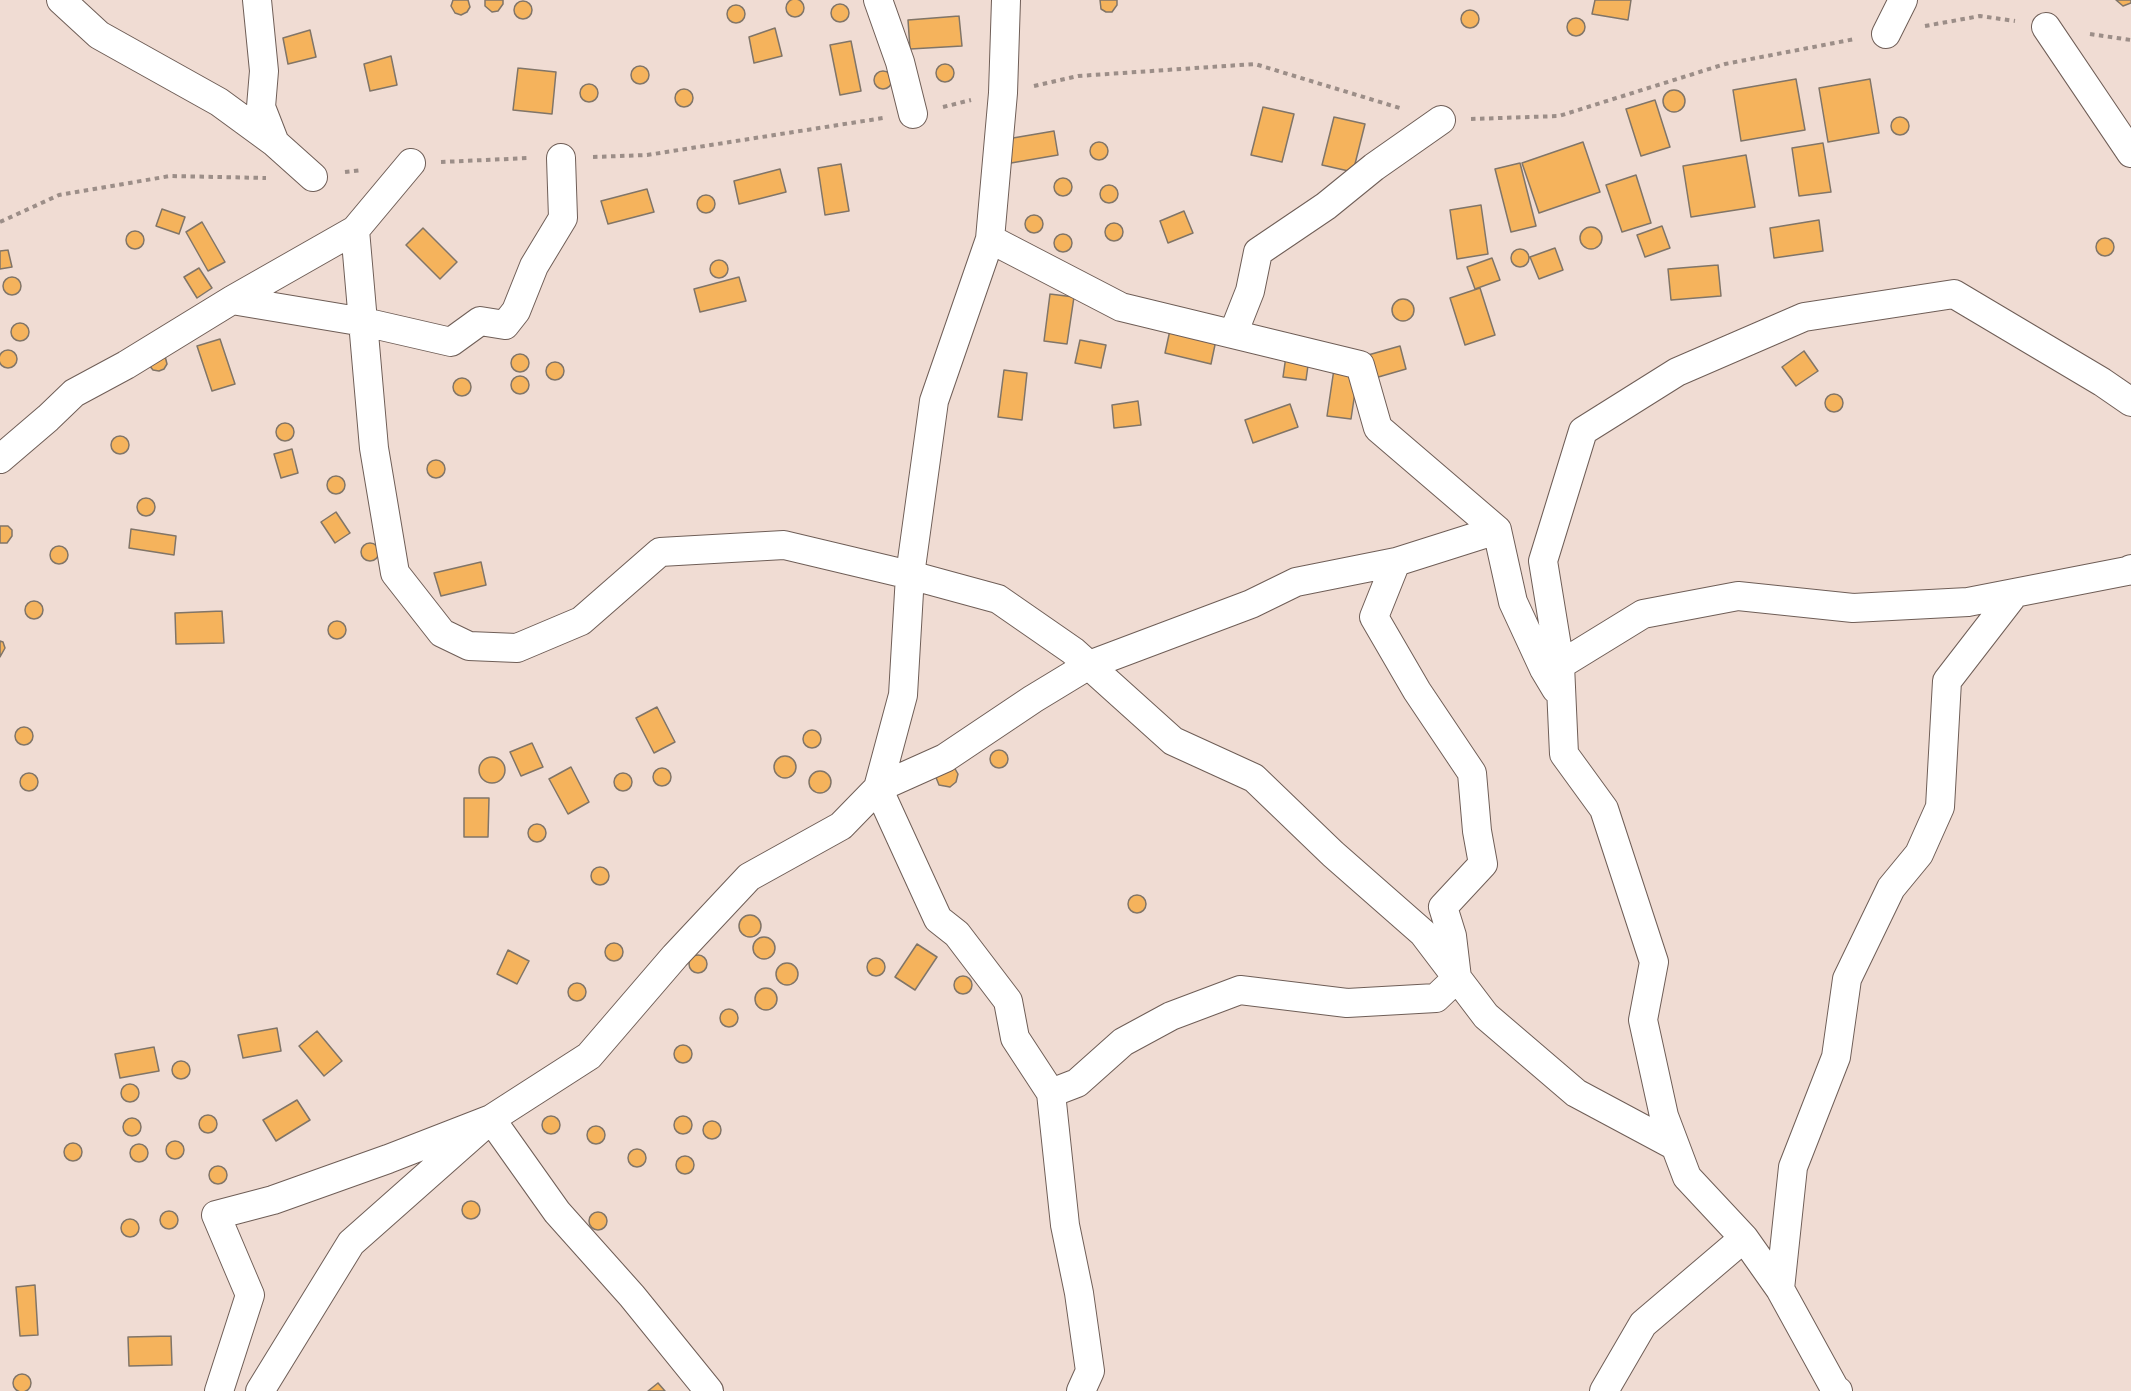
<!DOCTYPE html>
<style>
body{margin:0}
canvas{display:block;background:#f0dcd3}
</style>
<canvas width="2131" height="1391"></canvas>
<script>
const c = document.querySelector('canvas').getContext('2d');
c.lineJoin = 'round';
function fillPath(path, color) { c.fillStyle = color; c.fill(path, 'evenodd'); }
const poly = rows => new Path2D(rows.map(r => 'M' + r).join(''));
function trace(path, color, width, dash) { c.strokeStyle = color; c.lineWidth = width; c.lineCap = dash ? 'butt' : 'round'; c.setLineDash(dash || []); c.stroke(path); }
const building = poly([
 '786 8a9 9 0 1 1 18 0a9 9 0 1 1-18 0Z',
 [453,0,468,0,470,7,467,12,461,15,455,13,451,6,453,0],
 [485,0,503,0,503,4,498,11,492,12,485,6,485,0],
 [1100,0,1117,0,1117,5,1112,12,1106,12,1101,9,1100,0],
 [1595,0,1631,0,1628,20,1592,14,1595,0],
 [2116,0,2131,0,2131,3,2123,6,2116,0],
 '514 10a9 9 0 1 1 18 0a9 9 0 1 1-18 0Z',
 '831 13a9 9 0 1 1 18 0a9 9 0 1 1-18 0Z',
 '727 14a9 9 0 1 1 18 0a9 9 0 1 1-18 0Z',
 '1461 19a9 9 0 1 1 18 0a9 9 0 1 1-18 0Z',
 [959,16,962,46,910,49,908,20,959,16],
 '1567 27a9 9 0 1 1 18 0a9 9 0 1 1-18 0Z',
 [775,28,782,56,754,63,749,37,775,28],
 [310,30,316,57,288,64,283,38,310,30],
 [851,41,861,91,840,95,830,45,851,41],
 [391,56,397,85,370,91,364,64,391,56],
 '936 73a9 9 0 1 1 18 0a9 9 0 1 1-18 0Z',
 '631 75a9 9 0 1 1 18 0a9 9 0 1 1-18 0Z',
 [518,68,556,72,552,114,513,110,518,68],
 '874 80a9 9 0 1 1 18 0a9 9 0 1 1-18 0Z',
 [1796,79,1805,130,1741,141,1733,90,1796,79],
 [1870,79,1879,133,1828,142,1819,88,1870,79],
 '580 93a9 9 0 1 1 18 0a9 9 0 1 1-18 0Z',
 '675 98a9 9 0 1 1 18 0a9 9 0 1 1-18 0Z',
 '1663 101a11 11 0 1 1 22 0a11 11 0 1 1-22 0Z',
 [1655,100,1670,147,1641,156,1626,109,1655,100],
 [1263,107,1294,114,1282,162,1251,155,1263,107],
 '1891 126a9 9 0 1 1 18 0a9 9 0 1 1-18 0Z',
 [1334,117,1365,124,1353,172,1322,165,1334,117],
 [1054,131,1058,155,1011,163,1007,139,1054,131],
 '1090 151a9 9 0 1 1 18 0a9 9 0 1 1-18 0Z',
 [1583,142,1600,192,1539,213,1522,163,1583,142],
 [1823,143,1831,192,1799,196,1792,148,1823,143],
 [1746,155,1755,207,1691,217,1683,166,1746,155],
 [1520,163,1536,226,1511,232,1495,169,1520,163],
 [841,164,849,211,825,215,818,168,841,164],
 [780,169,786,192,739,204,734,181,780,169],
 [1636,175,1651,223,1622,232,1606,185,1636,175],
 '1054 187a9 9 0 1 1 18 0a9 9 0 1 1-18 0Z',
 '1100 194a9 9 0 1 1 18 0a9 9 0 1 1-18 0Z',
 [647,189,654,212,608,224,601,201,647,189],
 '697 204a9 9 0 1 1 18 0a9 9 0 1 1-18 0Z',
 [1481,205,1488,254,1457,259,1450,210,1481,205],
 [162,209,185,217,179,234,156,226,162,209],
 [1184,211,1193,233,1168,243,1160,221,1184,211],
 '1025 224a9 9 0 1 1 18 0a9 9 0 1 1-18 0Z',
 [1819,220,1823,251,1774,258,1770,228,1819,220],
 [202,222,225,262,208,271,186,232,202,222],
 '1105 232a9 9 0 1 1 18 0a9 9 0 1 1-18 0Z',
 [1662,226,1670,248,1645,257,1637,235,1662,226],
 '1580 238a11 11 0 1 1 22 0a11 11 0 1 1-22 0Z',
 [423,228,457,262,440,279,406,245,423,228],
 '126 240a9 9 0 1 1 18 0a9 9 0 1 1-18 0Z',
 '1054 243a9 9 0 1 1 18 0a9 9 0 1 1-18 0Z',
 '2096 247a9 9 0 1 1 18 0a9 9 0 1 1-18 0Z',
 [1555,248,1563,270,1539,279,1530,257,1555,248],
 '1511 258a9 9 0 1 1 18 0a9 9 0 1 1-18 0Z',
 [8,250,12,267,0,269,0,251,8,250],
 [1492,258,1500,280,1475,289,1467,267,1492,258],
 '710 269a9 9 0 1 1 18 0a9 9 0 1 1-18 0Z',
 [1718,265,1721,296,1671,300,1668,269,1718,265],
 [199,268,212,288,197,298,184,277,199,268],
 '3 286a9 9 0 1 1 18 0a9 9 0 1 1-18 0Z',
 [739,277,746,301,700,312,694,289,739,277],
 [1480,288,1495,335,1465,345,1450,298,1480,288],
 [1050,294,1074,297,1067,344,1044,341,1050,294],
 '1392 310a11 11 0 1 1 22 0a11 11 0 1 1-22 0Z',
 '11 332a9 9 0 1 1 18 0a9 9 0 1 1-18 0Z',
 [1170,330,1216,340,1211,364,1165,353,1170,330],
 [220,339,235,384,212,391,197,346,220,339],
 [1080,340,1106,345,1101,368,1075,363,1080,340],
 [1400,346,1406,369,1368,380,1361,357,1400,346],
 [1287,349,1310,351,1306,380,1283,377,1287,349],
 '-1 359a9 9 0 1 1 18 0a9 9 0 1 1-18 0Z',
 [1804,351,1818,371,1796,386,1782,367,1804,351],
 '511 363a9 9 0 1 1 18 0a9 9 0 1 1-18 0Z',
 [165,356,167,364,164,369,159,371,153,370,149,365,165,356],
 '546 371a9 9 0 1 1 18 0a9 9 0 1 1-18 0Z',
 [1334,369,1358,372,1351,419,1327,416,1334,369],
 [1004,370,1027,373,1022,420,998,417,1004,370],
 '511 385a9 9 0 1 1 18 0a9 9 0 1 1-18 0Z',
 '453 387a9 9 0 1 1 18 0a9 9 0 1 1-18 0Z',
 '1825 403a9 9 0 1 1 18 0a9 9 0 1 1-18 0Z',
 [1138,401,1141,425,1114,428,1112,405,1138,401],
 [1290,404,1298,427,1253,443,1245,420,1290,404],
 '276 432a9 9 0 1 1 18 0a9 9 0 1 1-18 0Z',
 '111 445a9 9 0 1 1 18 0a9 9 0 1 1-18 0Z',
 [292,449,298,473,281,478,274,454,292,449],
 '427 469a9 9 0 1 1 18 0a9 9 0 1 1-18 0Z',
 '327 485a9 9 0 1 1 18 0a9 9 0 1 1-18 0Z',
 '137 507a9 9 0 1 1 18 0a9 9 0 1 1-18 0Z',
 [336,512,350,533,335,543,321,522,336,512],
 [0,526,8,526,12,530,12,536,7,543,0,543,0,526],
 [131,529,176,536,174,555,129,548,131,529],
 '361 552a9 9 0 1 1 18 0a9 9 0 1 1-18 0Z',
 '50 555a9 9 0 1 1 18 0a9 9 0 1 1-18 0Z',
 [481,562,486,585,441,596,434,573,481,562],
 '25 610a9 9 0 1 1 18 0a9 9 0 1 1-18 0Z',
 [222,611,224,643,176,644,175,613,222,611],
 '328 630a9 9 0 1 1 18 0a9 9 0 1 1-18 0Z',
 [0,641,3,642,5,648,0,657,0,641],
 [657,707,675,742,654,753,636,718,657,707],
 '15 736a9 9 0 1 1 18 0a9 9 0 1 1-18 0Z',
 '803 739a9 9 0 1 1 18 0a9 9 0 1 1-18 0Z',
 [532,743,543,767,521,776,510,752,532,743],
 '990 759a9 9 0 1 1 18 0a9 9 0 1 1-18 0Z',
 '774 767a11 11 0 1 1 22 0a11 11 0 1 1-22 0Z',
 '479 770a13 13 0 1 1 26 0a13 13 0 1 1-26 0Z',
 [571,767,589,802,568,814,549,779,571,767],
 [954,767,958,774,956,782,950,787,939,785,935,775,954,767],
 '653 777a9 9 0 1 1 18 0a9 9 0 1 1-18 0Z',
 '809 782a11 11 0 1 1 22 0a11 11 0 1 1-22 0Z',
 '20 782a9 9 0 1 1 18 0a9 9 0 1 1-18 0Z',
 '614 782a9 9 0 1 1 18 0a9 9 0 1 1-18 0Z',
 [464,798,489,798,488,837,464,837,464,798],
 '528 833a9 9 0 1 1 18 0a9 9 0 1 1-18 0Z',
 '591 876a9 9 0 1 1 18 0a9 9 0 1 1-18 0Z',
 '1128 904a9 9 0 1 1 18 0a9 9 0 1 1-18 0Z',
 '739 926a11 11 0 1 1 22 0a11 11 0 1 1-22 0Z',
 '753 948a11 11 0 1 1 22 0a11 11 0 1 1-22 0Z',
 '605 952a9 9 0 1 1 18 0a9 9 0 1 1-18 0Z',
 [917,944,937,957,915,990,895,977,917,944],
 [508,950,529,961,517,984,497,974,508,950],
 '689 964a9 9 0 1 1 18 0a9 9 0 1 1-18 0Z',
 '867 967a9 9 0 1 1 18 0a9 9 0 1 1-18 0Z',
 '776 974a11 11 0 1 1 22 0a11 11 0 1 1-22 0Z',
 '954 985a9 9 0 1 1 18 0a9 9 0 1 1-18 0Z',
 '568 992a9 9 0 1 1 18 0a9 9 0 1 1-18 0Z',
 '755 999a11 11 0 1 1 22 0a11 11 0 1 1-22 0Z',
 '720 1018a9 9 0 1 1 18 0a9 9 0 1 1-18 0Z',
 [277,1028,281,1051,243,1058,238,1035,277,1028],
 [317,1031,342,1061,324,1076,299,1046,317,1031],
 '674 1054a9 9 0 1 1 18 0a9 9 0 1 1-18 0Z',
 [154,1047,159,1071,120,1078,115,1054,154,1047],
 '172 1070a9 9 0 1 1 18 0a9 9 0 1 1-18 0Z',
 '121 1093a9 9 0 1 1 18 0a9 9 0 1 1-18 0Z',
 [297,1100,310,1120,276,1141,263,1120,297,1100],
 '199 1124a9 9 0 1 1 18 0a9 9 0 1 1-18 0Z',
 '674 1125a9 9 0 1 1 18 0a9 9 0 1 1-18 0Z',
 '542 1125a9 9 0 1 1 18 0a9 9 0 1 1-18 0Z',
 '123 1127a9 9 0 1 1 18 0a9 9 0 1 1-18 0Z',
 '703 1130a9 9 0 1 1 18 0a9 9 0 1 1-18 0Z',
 '587 1135a9 9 0 1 1 18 0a9 9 0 1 1-18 0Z',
 '166 1150a9 9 0 1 1 18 0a9 9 0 1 1-18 0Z',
 '64 1152a9 9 0 1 1 18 0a9 9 0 1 1-18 0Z',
 '130 1153a9 9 0 1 1 18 0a9 9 0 1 1-18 0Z',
 '628 1158a9 9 0 1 1 18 0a9 9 0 1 1-18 0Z',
 '676 1165a9 9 0 1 1 18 0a9 9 0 1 1-18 0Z',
 '209 1175a9 9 0 1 1 18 0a9 9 0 1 1-18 0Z',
 '462 1210a9 9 0 1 1 18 0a9 9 0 1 1-18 0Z',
 '160 1220a9 9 0 1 1 18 0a9 9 0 1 1-18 0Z',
 '589 1221a9 9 0 1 1 18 0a9 9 0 1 1-18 0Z',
 '121 1228a9 9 0 1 1 18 0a9 9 0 1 1-18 0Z',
 [35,1285,38,1335,20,1336,16,1287,35,1285],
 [171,1336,172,1365,129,1366,128,1337,171,1336],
 '13 1383a9 9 0 1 1 18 0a9 9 0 1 1-18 0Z',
 [658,1383,665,1391,648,1391,658,1383]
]);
fillPath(building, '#f5b35c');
trace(building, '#817568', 1.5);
const street = poly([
 [61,0,99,35,219,102,275,143,313,177],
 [257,0,264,71,261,107,275,143],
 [878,0,900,62,913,114],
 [2046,27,2131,153],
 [1886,34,1903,0],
 [355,230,374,448,395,573,442,633,469,646,517,648,581,621,660,552,784,545,910,575,998,599,1073,651,1173,741,1254,778,1333,854,1423,933,1486,1016,1576,1093,1675,1146],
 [990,239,1121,307,1360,365,1378,428,1497,530,1396,562,1374,617,1417,691,1472,773,1477,831,1483,864,1443,907,1452,936,1457,978,1436,998,1347,1003,1240,990,1171,1016,1123,1042,1077,1083,1051,1093,1015,1038,1008,1001,957,934,938,919,878,788,945,758,1033,699,1089,665,1251,604,1296,582,1396,562],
 [232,300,364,322,451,342,480,321,505,325,516,311,534,266,563,218,561,158],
 [1233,334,1250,291,1258,252,1326,206,1374,167,1441,120],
 [0,459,48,418,74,393,126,365,232,300,355,230,411,163],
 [1497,530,1513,602,1544,669,1556,689],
 [1560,665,1643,614,1738,596,1853,608,1968,602,2127,571,2131,569],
 [1051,1093,1065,1225,1079,1293,1090,1371,1081,1391],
 [1780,1289,1793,1167,1836,1057,1847,979,1891,888,1919,854,1940,807,1947,681,2015,593],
 [219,1391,250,1295,216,1215,273,1200,388,1159,491,1119,351,1243,260,1391],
 [709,1391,632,1296,557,1212,491,1119,589,1056,675,956,749,877,841,826,878,788,903,695,910,575,934,401,990,239,1003,93,1006,0],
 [1604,1391,1643,1324,1744,1238],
 [1838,1391,1835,1389,1780,1289,1744,1238,1687,1177,1664,1116,1643,1020,1654,962,1604,809,1564,754,1560,665,1543,561,1583,431,1677,372,1804,317,1954,294,2102,382,2131,402]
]);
trace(street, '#6f5e57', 30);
trace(poly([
 [1925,26,1980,16,2015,21],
 [2090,34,2131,40],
 [1034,86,1078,76,1255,64,1403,109],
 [943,107,971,100],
 [1471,119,1559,116,1725,64,1855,39],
 [593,157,647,155,883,118],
 [441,162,529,158],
 [345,172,362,170],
 [0,222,59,195,170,176,266,178]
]), '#9c8e88', 4, [4.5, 4.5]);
trace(street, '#fff', 28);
</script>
